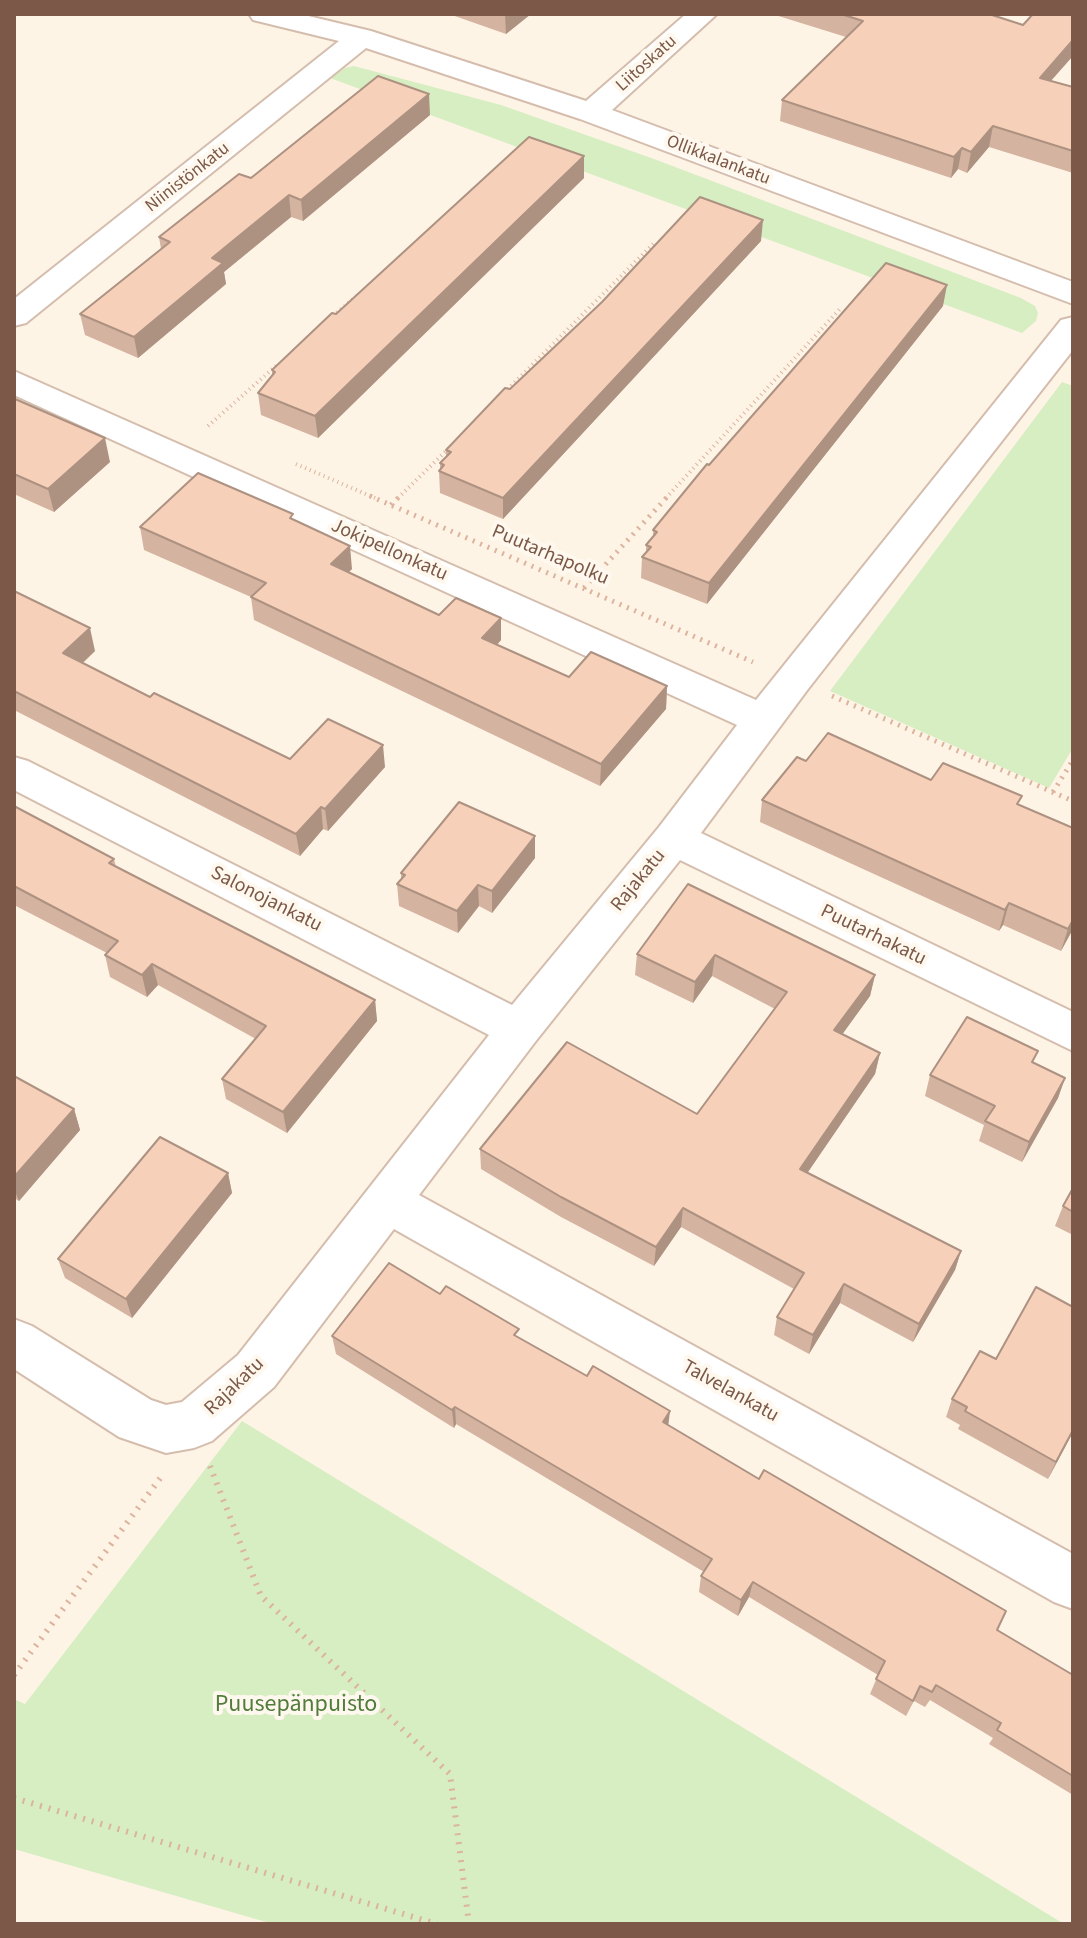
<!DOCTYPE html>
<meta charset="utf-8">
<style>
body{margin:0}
#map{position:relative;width:1087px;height:1938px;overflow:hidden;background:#fef4e6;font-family:"Source Sans 3",sans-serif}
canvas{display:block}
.frame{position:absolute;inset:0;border:16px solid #7b5847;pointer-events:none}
</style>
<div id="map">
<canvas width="1087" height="1938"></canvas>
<div class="frame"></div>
</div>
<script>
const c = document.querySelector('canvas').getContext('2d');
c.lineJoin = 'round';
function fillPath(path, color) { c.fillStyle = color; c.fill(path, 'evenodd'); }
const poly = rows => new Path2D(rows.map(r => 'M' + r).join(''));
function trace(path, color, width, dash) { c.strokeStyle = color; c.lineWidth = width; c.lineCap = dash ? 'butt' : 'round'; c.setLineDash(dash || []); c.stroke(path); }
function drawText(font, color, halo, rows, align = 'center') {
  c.font = font + ' "Source Sans 3",sans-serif'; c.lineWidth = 8; c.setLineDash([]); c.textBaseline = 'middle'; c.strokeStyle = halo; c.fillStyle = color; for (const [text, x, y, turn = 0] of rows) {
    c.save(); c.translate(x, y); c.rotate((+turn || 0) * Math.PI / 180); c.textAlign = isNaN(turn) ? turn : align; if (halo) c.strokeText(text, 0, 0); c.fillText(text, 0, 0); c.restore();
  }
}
fillPath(poly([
 [354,66,501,105,654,159,1021,298,1035,306,1038,313,1036,321,1022,333,330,78,345,68],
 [1062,382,1073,386,1073,748,1049,788,830,691],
 [242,1421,1064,1924,273,1924,14,1849,14,1699,25,1704]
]), '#d6eec2');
const street = poly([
 [249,14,300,14,371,31,586,101,686,14,717,14,612,110,1073,282,1073,304,580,119,366,48,26,323,14,326,14,299,339,41,253,20,249,14],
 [1073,317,1073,350,808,689,701,833,1073,1012,1073,1051,680,860,535,1042,419,1195,1073,1554,1073,1609,1054,1602,394,1229,274,1387,212,1441,194,1448,166,1453,119,1437,14,1369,14,1319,32,1326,151,1400,166,1405,182,1402,238,1355,489,1035,14,790,14,757,28,761,512,1005,659,827,737,725,14,395,14,371,756,700,1061,320,1073,317]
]);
trace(street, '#d4bdad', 4);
trace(poly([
 [333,316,359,294],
 [504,393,656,241],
 [208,426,277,365],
 [296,464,375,498],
 [398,498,449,448],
 [666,498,840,309]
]), '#dcb39d', 4, [1, 4]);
trace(poly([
 [370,496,753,662],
 [391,505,400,496],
 [584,588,668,496],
 [832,696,1073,801],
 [1053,792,1073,760]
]), '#dcb39d', 5, [2, 6]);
trace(poly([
 [210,1466,261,1596,450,1774,469,1924],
 [14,1675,161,1477],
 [14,1798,437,1924]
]), '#dcb39d', 6, [2, 7]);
fillPath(street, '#fff');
fillPath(poly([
 [449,14,531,14,506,34],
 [772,14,989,14,1051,81,1073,87,1073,173,989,147,967,173,958,169,951,178,780,121,782,100,846,37],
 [430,115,303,221,291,217,224,272,226,284,138,358,85,335,80,314,161,249,159,237,251,178],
 [584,156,584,178,318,438,261,415,258,393,272,375,272,370],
 [761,241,503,519,440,493,439,471,440,469,440,463,446,457,446,450,510,389],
 [943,306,707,604,641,578,642,557,646,552,646,545,653,537,653,530,709,465],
 [14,400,110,462,54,512,14,494],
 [294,520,352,569,348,573,439,615,501,640,497,645,569,677,667,686,666,709,600,786,254,620,251,597,144,550,140,527],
 [14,591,95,651,83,663,150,697,290,759,385,767,328,831,323,829,300,856,14,710],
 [806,761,931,780,1019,805,1073,929,1061,951,1003,925,999,931,760,822,762,800],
 [14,806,114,859,116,867,375,1000,377,1021,287,1133,226,1099,222,1079,256,1039,158,985,147,997,110,977,105,955,107,953,14,905],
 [535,858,492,913,479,906,458,933,399,906,397,884,401,880,401,873],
 [688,884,875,975,870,996,842,1034,880,1053,875,1074,808,1172,961,1251,955,1270,913,1342,840,1303,809,1354,774,1335,777,1317,794,1289,681,1227,654,1266,561,1217,481,1169,480,1149,697,1114,775,1009,712,976,693,1003,635,975,637,954],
 [1034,1063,1065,1078,1058,1098,1022,1162,979,1141,984,1125,925,1096,930,1075],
 [14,1076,74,1109,80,1130,19,1201,14,1198],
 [228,1173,232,1193,132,1318,65,1278,58,1259],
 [1073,1188,1073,1235,1055,1226,1063,1206],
 [440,1294,519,1338,668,1425,997,1630,1073,1675,1073,1795,989,1744,993,1738,930,1700,925,1707,914,1701,906,1716,870,1694,878,1675,749,1597,738,1616,699,1592,701,1576,704,1572,456,1424,454,1428,336,1354,332,1336],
 [1073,1307,1073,1432,1048,1479,958,1429,960,1425,946,1417,952,1399,996,1359]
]), '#d4b3a0');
fillPath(poly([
 [505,14,531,14,506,34],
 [1073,40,1073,56,1035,99,1040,78],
 [429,94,430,115,303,221,301,200],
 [993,126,989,147,967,173,971,152],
 [962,148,958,169,951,178,954,157],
 [584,156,584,178,318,438,315,416],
 [289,195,291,217,224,272,226,284,138,358,134,337,212,258],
 [763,220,761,241,503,519,503,498],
 [947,285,943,306,707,604,709,583],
 [105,438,110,462,54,512,48,489],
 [350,546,352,569,333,587,331,564],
 [501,618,501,640,482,661,482,638],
 [90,628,95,651,69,675,63,653],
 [667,686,666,709,600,786,601,764],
 [383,745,385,767,328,831,325,809],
 [321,807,323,829,300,856,296,834],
 [535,836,535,858,492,913,492,891],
 [478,885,479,906,458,933,457,911],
 [1009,903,1003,925,999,931,1005,910],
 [1073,920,1073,929,1061,951,1068,929],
 [715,955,712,976,693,1003,695,982],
 [152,964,158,985,147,997,142,975],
 [875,975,870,996,831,1050,834,1030],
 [375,1000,377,1021,287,1133,283,1112],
 [880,1053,875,1074,797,1188,800,1169],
 [1065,1078,1058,1098,1022,1162,1029,1142],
 [74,1109,80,1130,19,1201,14,1189,14,1177],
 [228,1173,232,1193,132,1318,126,1299],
 [683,1208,681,1227,654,1266,656,1247],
 [961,1251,955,1270,913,1342,919,1324],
 [844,1284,840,1303,809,1354,813,1335],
 [455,1407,456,1424,454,1428,452,1410],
 [670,1411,668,1428,663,1422],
 [1073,1430,1073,1432,1048,1479,1056,1462],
 [753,1582,749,1597,738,1616,741,1600]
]), '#ad9282');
const building = poly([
 [841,14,989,14,1023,25,1033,14,1073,14,1073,40,1040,78,1073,87,1073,151,993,126,971,152,962,148,954,157,782,100,863,21,841,14],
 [378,76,429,94,301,200,289,195,212,258,223,263,134,337,80,314,170,242,159,237,239,174,251,178,378,76],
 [529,137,584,156,315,416,258,393,275,372,272,370,332,313,336,314,529,137],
 [700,197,763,220,503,498,439,471,444,465,440,463,451,452,446,450,505,388,510,389,602,302,700,197],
 [886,263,947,285,709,583,642,557,651,547,646,545,657,532,653,530,707,464,709,465,886,263],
 [15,399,105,438,48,489,14,474,14,400,15,399],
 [198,473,293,514,290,518,350,546,331,564,439,615,456,598,501,618,482,638,569,677,591,652,667,686,601,764,251,597,266,583,140,527,198,473],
 [14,591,90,628,63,653,150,697,154,693,290,759,328,719,383,745,325,809,321,807,296,834,14,691,14,591],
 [828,733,931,780,943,763,1022,796,1017,804,1073,828,1073,920,1068,929,1009,903,1005,910,762,800,797,757,806,761,828,733],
 [459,802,535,836,492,891,478,885,457,911,397,884,405,875,401,873,459,802],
 [14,806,114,859,109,863,375,1000,283,1112,222,1079,266,1026,152,964,142,975,105,955,118,941,14,886,14,806],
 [688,884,875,975,834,1030,880,1053,800,1169,961,1251,919,1324,844,1284,813,1335,777,1317,804,1273,683,1208,656,1247,561,1197,480,1149,567,1042,697,1114,787,992,715,955,695,982,637,954,688,884],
 [967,1017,1038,1051,1032,1062,1065,1078,1029,1142,985,1121,995,1106,930,1075,967,1017],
 [14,1076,74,1109,14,1177,14,1076],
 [160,1137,228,1173,126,1299,58,1259,160,1137],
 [1073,1188,1073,1212,1063,1206,1073,1188],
 [389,1263,440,1294,446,1286,519,1329,514,1335,587,1376,593,1366,670,1411,663,1422,759,1479,764,1470,1006,1611,997,1630,1073,1675,1073,1776,997,1730,1001,1723,936,1685,932,1692,920,1686,913,1701,876,1679,885,1661,753,1582,741,1600,701,1576,712,1559,455,1407,452,1410,332,1336,389,1263],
 [1036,1287,1073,1307,1073,1430,1056,1462,965,1411,967,1407,952,1399,980,1351,996,1359,1036,1287]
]);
fillPath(building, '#f7d0ba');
trace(building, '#ad9282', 2);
drawText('18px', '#7b5847', '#fff8ee', [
 ["Liitoskatu",647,64,-42],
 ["Ollikkalankatu",718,161,21],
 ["Niinistönkatu",188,178,-38]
]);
drawText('20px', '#7b5847', '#fff8ee', [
 ["Jokipellonkatu",389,551,24],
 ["Puutarhapolku",550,556,23],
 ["Rajakatu",639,881,-51],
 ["Salonojankatu",266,900,27],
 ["Puutarhakatu",873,936,26],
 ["Rajakatu",235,1387,-44],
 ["Talvelankatu",730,1392,29]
]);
drawText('24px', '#517c3c', '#fff8ee', [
 ["Puusepänpuisto",296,1706]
]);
</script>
